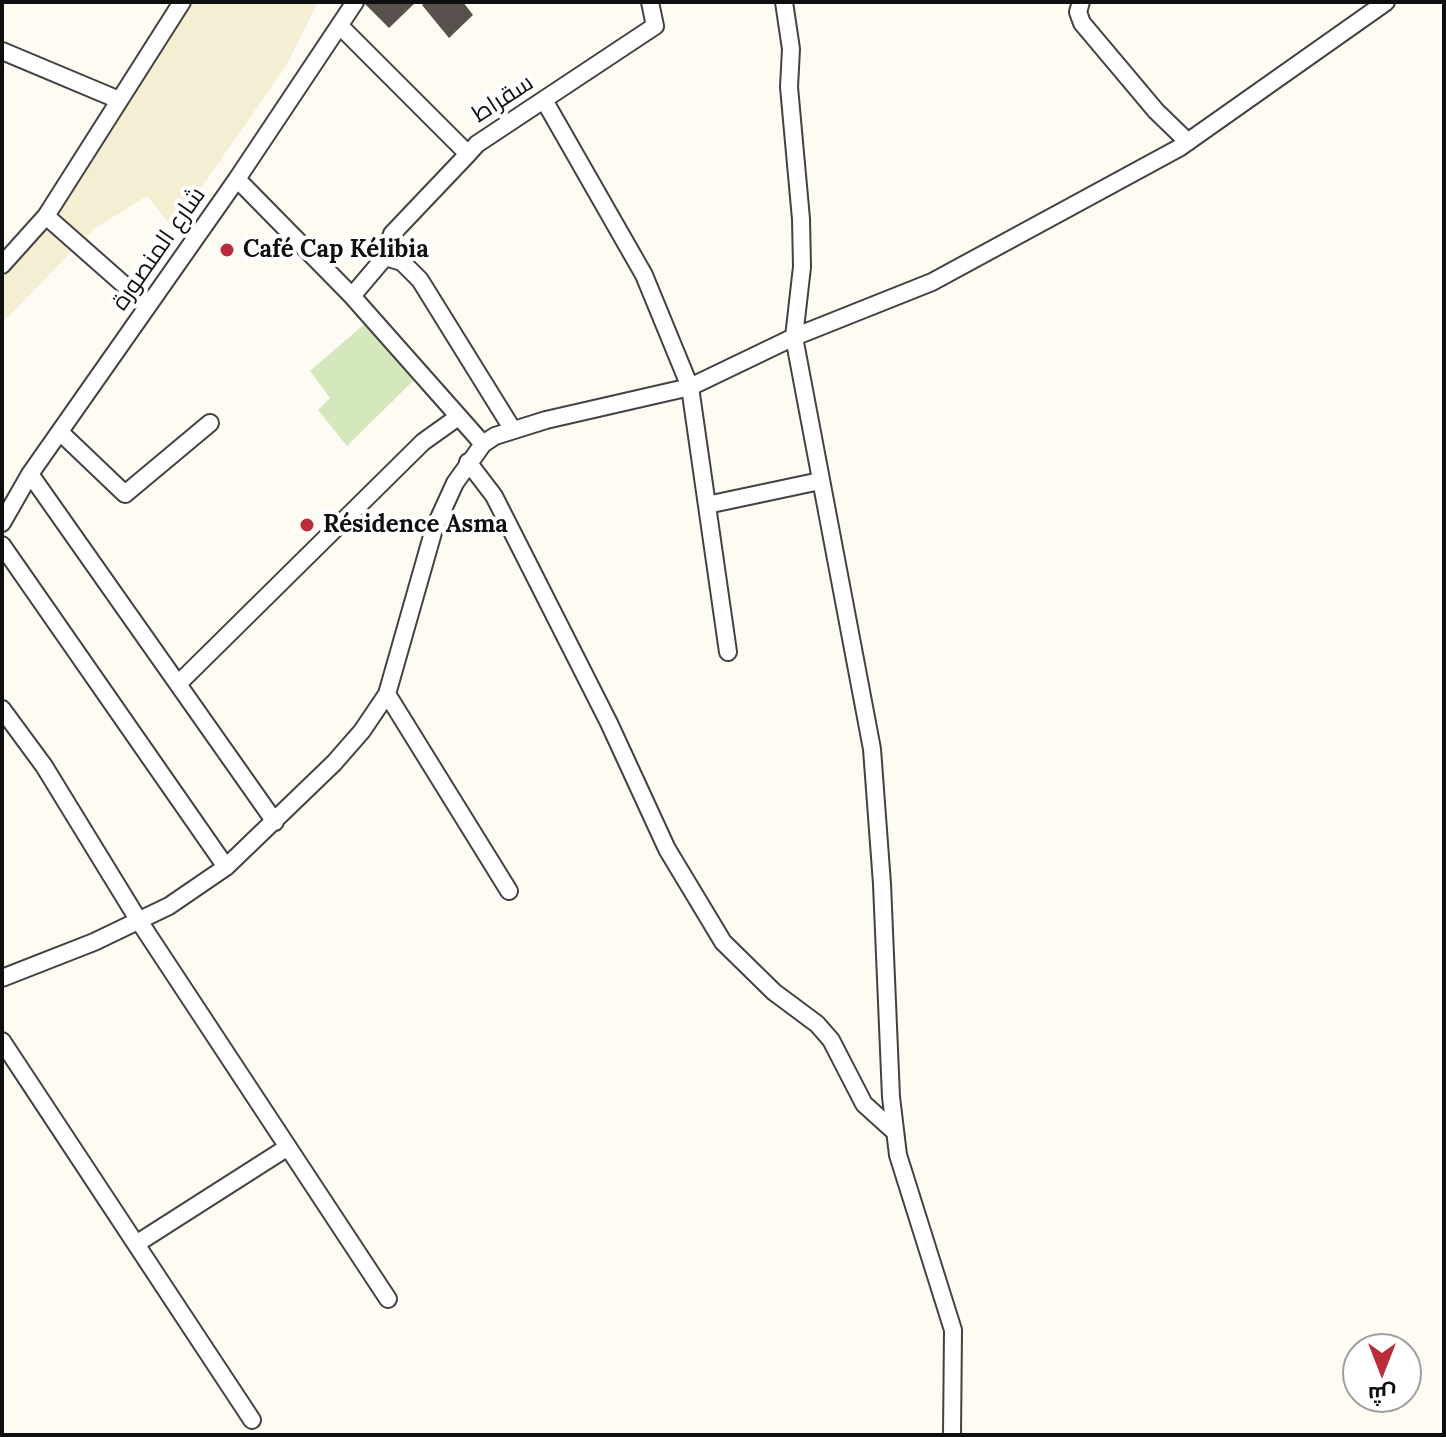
<!DOCTYPE html>
<meta charset="utf-8">
<style>
body{margin:0}
#map{position:relative;width:1446px;height:1437px;overflow:hidden;background:#fefbf2;font-family:Lora,Cairo,serif}
canvas{display:block}
.frame{position:absolute;inset:0;border:4px solid #0f0f0f;pointer-events:none}
.north{position:absolute;left:1342px;top:1333px;width:80px;height:80px;box-sizing:border-box;background:#fff;border:2px solid #9f9f9f;border-radius:50%;rotate:180deg;font-size:22px;font-weight:700;line-height:32px;text-align:center;color:#0f0f0f}
.north::after{content:'';display:block;margin:auto;width:28px;height:36px;background:#bb2c3a;clip-path:polygon(50% 0,100% 100%,50% 72%,0 100%)}
</style>
<div id="map">
<canvas width="1446" height="1437"></canvas>
<div class="frame"></div>
<div class="north">ش</div>
</div>
<script>
const c = document.querySelector('canvas').getContext('2d');
c.lineJoin = 'round';
function fillPath(path, color) { c.fillStyle = color; c.fill(path, 'evenodd'); }
const poly = rows => new Path2D(rows.map(r => 'M' + r).join(''));
function trace(path, color, width, dash) { c.strokeStyle = color; c.lineWidth = width; c.lineCap = dash ? 'butt' : 'round'; c.setLineDash(dash || []); c.stroke(path); }
function drawText(font, color, halo, rows, align = 'center') {
  c.font = font + ' Lora,Cairo,serif'; c.lineWidth = 8; c.setLineDash([]); c.textBaseline = 'middle'; c.strokeStyle = halo; c.fillStyle = color; for (const [text, x, y, turn = 0] of rows) {
    c.save(); c.translate(x, y); c.rotate((+turn || 0) * Math.PI / 180); c.textAlign = isNaN(turn) ? turn : align; if (halo) c.strokeText(text, 0, 0); c.fillText(text, 0, 0); c.restore();
  }
}
fillPath(poly([
 [185,2,318,2,286,66,173,228,147,196,94,229,2,323,2,254,69,178]
]), '#f4efd3');
fillPath(poly([
 [370,319,422,372,347,446,318,410,330,398,310,371]
]), '#d5e8bd');
fillPath(poly([
 [367,2,416,2,389,28,365,4],
 [426,2,463,2,473,15,449,38,422,5]
]), '#58504c');
const minor = poly([
 [784,2,791,49,789,87,801,219,802,267,794,337,872,749,882,884,891,1097,898,1155,953,1330,952,1435],
 [1081,2,1078,12,1082,23,1156,111,1188,142],
 [340,26,468,154,477,144,655,26,650,2],
 [2,51,119,100],
 [544,100,644,275,690,387,728,652],
 [237,179,352,296,483,444],
 [46,216,148,306],
 [385,257,402,262,420,280,513,430],
 [2,265,46,216,182,2],
 [352,296,385,257,392,234,468,154],
 [60,432,125,494,210,423],
 [468,462,494,496,609,723,667,849,723,942,774,992,817,1024,831,1040,864,1104,895,1132],
 [30,474,275,822],
 [707,505,820,481],
 [2,523,30,474,237,179,355,2],
 [2,545,226,867],
 [178,684,423,442,458,417],
 [387,694,509,891],
 [2,709,44,766,139,921,388,1299],
 [2,978,94,942,169,906,226,867,334,763,362,731,387,694,434,529,455,483,483,444,495,436,546,420,690,387,794,337,932,282,1179,148,1386,2],
 [2,1041,252,1420],
 [136,1244,288,1147]
]);
trace(minor, '#424242', 20);
trace(minor, '#fff', 16);
for (const [x, y, r, color] of [
 [227,250,8,"#bb2c3a"],
 [307,525,8,"#bb2c3a"]
]) { const dot = new Path2D(); dot.arc(x, y, r, 0, 2 * Math.PI); c.fillStyle = color; c.fill(dot); trace(dot, '#fff', 3); }
drawText('24px', '#0f0f0f', '#fff', [
 ["سقراط",503,99,-33],
 ["شارع المنصورة",159,249,-55]
]);
drawText('bold 24px', '#0f0f0f', '#fff', [
 ["Café Cap Kélibia",243,250],
 ["Résidence Asma",323,525]
], 'left');
</script>
